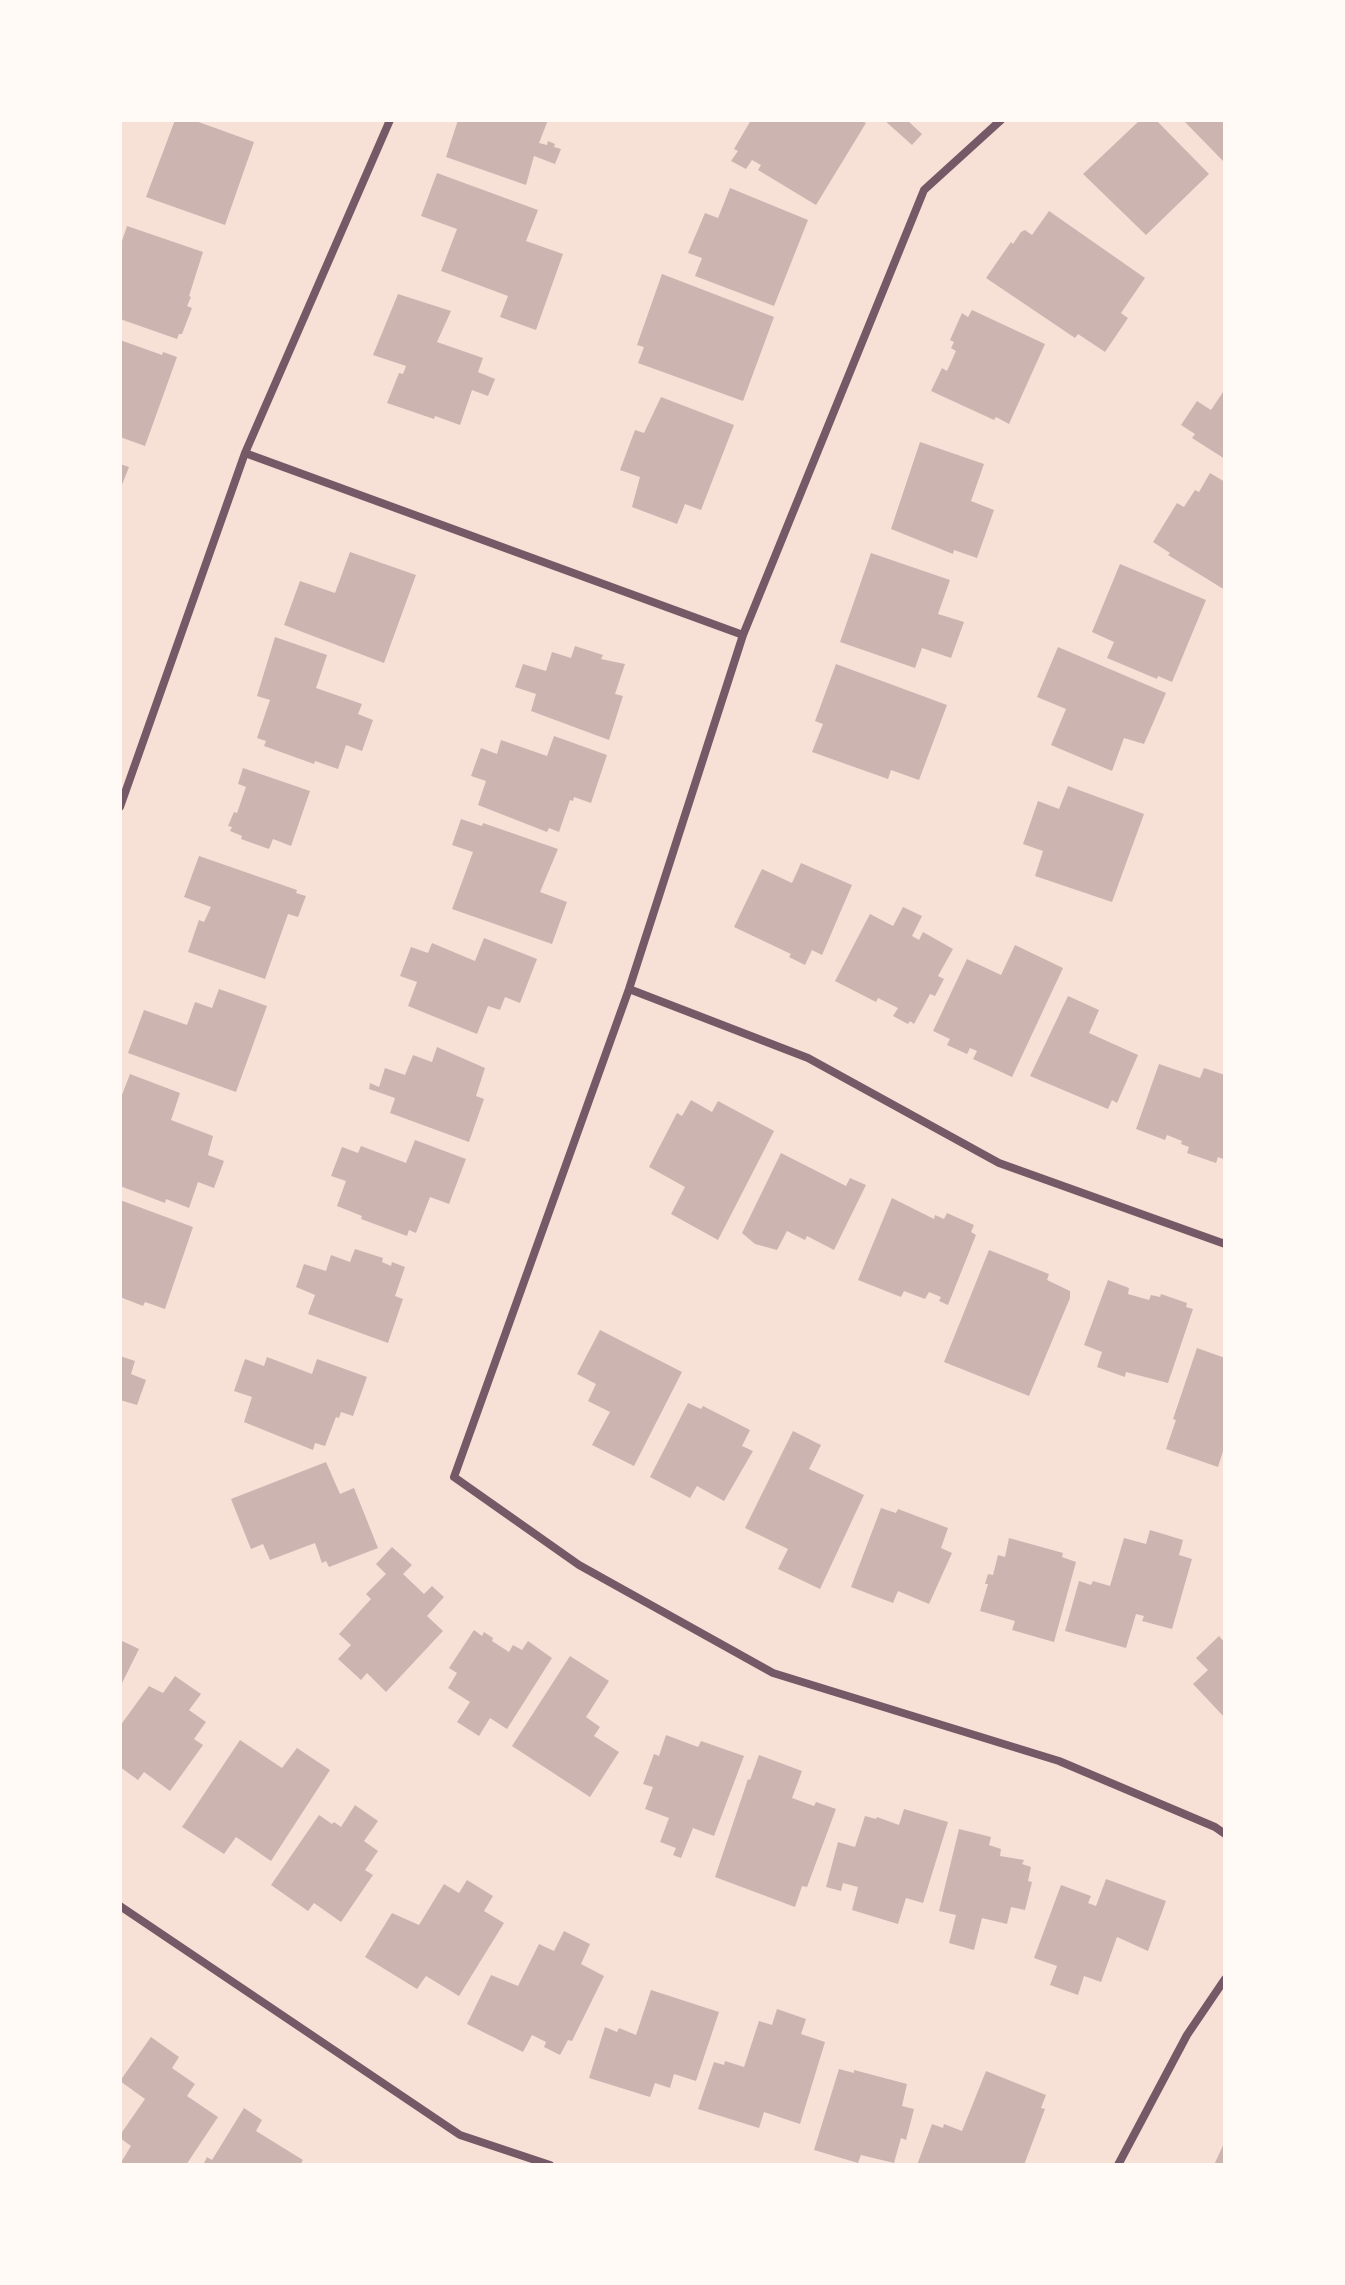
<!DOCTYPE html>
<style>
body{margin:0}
#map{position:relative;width:1345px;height:2285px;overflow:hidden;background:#f7e1d7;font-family:"Public Sans",sans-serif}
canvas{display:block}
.frame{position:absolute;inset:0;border:122px solid #fffaf5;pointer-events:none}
</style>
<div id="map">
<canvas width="1345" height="2285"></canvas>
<div class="frame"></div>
</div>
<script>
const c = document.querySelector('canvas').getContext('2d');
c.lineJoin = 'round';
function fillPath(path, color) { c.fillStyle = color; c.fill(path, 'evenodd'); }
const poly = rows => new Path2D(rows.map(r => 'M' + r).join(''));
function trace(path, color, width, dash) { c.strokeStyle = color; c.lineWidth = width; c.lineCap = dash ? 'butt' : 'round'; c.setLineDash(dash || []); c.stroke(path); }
fillPath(poly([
 [175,120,193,120,254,142,225,225,146,197],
 [458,120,548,120,539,143,547,145,548,141,555,144,554,147,561,149,555,164,534,156,526,185,446,157],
 [751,120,860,120,866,123,816,205,758,170,761,165,752,160,746,169,731,161,738,151,734,149],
 [884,120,907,120,922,134,912,145],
 [1140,120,1156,120,1209,174,1146,235,1083,174],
 [1183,120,1225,120,1225,163],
 [437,173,538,210,526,241,563,254,536,330,500,317,508,296,441,271,457,229,421,216],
 [730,188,808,220,774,306,695,276,702,258,688,253,705,213,718,218],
 [1049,211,1145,278,1121,313,1128,318,1105,352,1078,334,1075,338,986,278,1011,242,1013,244,1021,232,1025,230,1032,235],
 [127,226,203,252,189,296,191,297,187,306,192,308,182,334,179,334,177,339,120,319,120,247],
 [662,274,774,317,743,401,638,363,644,347,637,345],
 [398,294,451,311,437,342,483,358,478,372,495,379,488,396,472,390,460,425,435,416,434,419,387,403,399,373,403,374,406,366,373,355],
 [972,310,1045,344,1009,424,996,417,994,420,931,391,942,368,947,371,956,351,951,348,954,342,950,340,962,313,968,317],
 [120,340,162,355,163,352,177,357,145,446,120,437],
 [1225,389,1225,459,1192,438,1195,434,1181,425,1197,401,1211,410],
 [661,397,734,425,701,510,685,504,677,524,632,507,640,477,620,470,635,430,644,433],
 [920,442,984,464,971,501,994,510,977,558,954,550,953,554,891,529],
 [120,464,129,467,120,490],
 [1210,473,1225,482,1225,590,1168,555,1170,553,1153,542,1177,503,1184,507,1195,490,1199,492],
 [350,552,416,575,384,663,284,625,300,581,335,593],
 [871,553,950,580,938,614,964,622,951,658,922,648,915,668,840,642],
 [1120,564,1206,600,1172,682,1158,676,1157,679,1107,658,1114,642,1092,632],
 [275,637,327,655,316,688,362,704,358,714,373,720,362,751,346,745,338,769,315,761,314,764,264,746,266,741,257,738,270,700,257,696],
 [575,646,603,655,601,659,625,664,615,694,623,696,609,740,531,711,536,694,515,687,523,664,546,671,552,652,571,658],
 [1058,647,1166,693,1144,744,1124,738,1112,771,1051,745,1066,709,1037,697],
 [836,664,947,705,919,780,891,770,888,779,812,752,823,724,815,721],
 [554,736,607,755,591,803,574,797,573,801,570,800,559,832,549,828,547,832,478,805,486,781,471,776,481,748,497,754,501,740,547,756],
 [243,768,310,791,291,846,273,839,269,849,241,839,242,836,230,831,232,827,228,826,234,812,237,813,246,787,238,784],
 [1068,786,1144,814,1112,902,1035,876,1043,851,1023,844,1038,801,1059,809],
 [461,819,482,826,483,823,558,849,540,892,567,902,552,944,452,909,473,852,452,845],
 [199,856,297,890,296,893,306,896,298,917,288,914,265,979,188,952,199,920,204,922,211,907,184,897],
 [801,863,852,885,822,955,812,950,805,965,789,957,791,954,734,927,762,869,792,883],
 [903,907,922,916,912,936,919,940,923,932,953,949,938,976,944,979,935,996,930,994,914,1024,910,1021,908,1024,893,1016,898,1008,878,998,876,1002,835,981,870,914,893,926],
 [484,938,537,959,520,1003,505,997,500,1010,488,1006,477,1034,408,1006,417,982,400,976,411,947,428,953,432,943,475,961],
 [1015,945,1063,968,1012,1077,973,1059,977,1051,970,1048,967,1054,947,1045,950,1039,933,1031,967,959,1001,975],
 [219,989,267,1006,236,1092,128,1053,144,1010,187,1025,195,1002,212,1008],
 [1068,996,1099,1010,1089,1033,1138,1055,1117,1103,1112,1100,1108,1109,1030,1076],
 [437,1047,485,1068,476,1096,484,1099,469,1142,390,1113,395,1098,369,1089,370,1083,379,1087,385,1068,405,1075,413,1055,432,1062],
 [1159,1064,1200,1078,1204,1068,1225,1075,1223,1159,1218,1157,1216,1163,1187,1153,1189,1147,1181,1144,1182,1141,1167,1135,1165,1140,1136,1129],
 [130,1074,180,1093,171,1120,213,1136,208,1155,224,1161,214,1188,198,1182,189,1208,166,1199,165,1203,120,1186,120,1100],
 [691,1100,712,1112,718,1101,774,1131,718,1240,671,1214,685,1187,649,1167,677,1113,682,1116],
 [415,1140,466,1159,449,1204,430,1197,416,1233,409,1230,407,1236,361,1219,362,1216,337,1206,346,1181,331,1176,342,1147,358,1153,361,1146,406,1163],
 [781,1153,846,1186,850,1178,866,1185,834,1250,807,1236,805,1240,787,1231,777,1250,755,1244,742,1233],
 [892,1198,934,1219,935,1215,944,1219,947,1213,974,1225,971,1232,976,1235,948,1305,939,1301,941,1297,929,1292,925,1299,904,1291,901,1297,858,1280],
 [120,1200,193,1227,165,1309,145,1302,143,1306,120,1297],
 [355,1249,383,1258,382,1262,391,1266,392,1262,405,1267,395,1296,403,1299,388,1343,308,1314,315,1295,296,1287,304,1264,326,1271,331,1255,350,1262],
 [989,1250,1049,1274,1047,1280,1070,1291,1070,1298,1029,1396,944,1362],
 [1108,1280,1129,1288,1128,1294,1149,1300,1151,1295,1160,1297,1161,1294,1187,1303,1186,1307,1193,1309,1168,1383,1126,1372,1125,1377,1097,1367,1102,1352,1084,1345],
 [600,1330,682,1372,634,1466,592,1445,610,1412,588,1401,596,1384,577,1374],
 [1197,1348,1225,1358,1225,1445,1218,1467,1166,1449,1176,1420,1173,1419],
 [120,1356,135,1361,131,1374,146,1380,137,1405,120,1400],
 [267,1357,312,1374,317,1359,367,1377,353,1416,341,1412,339,1418,336,1417,325,1446,315,1443,313,1450,244,1422,252,1397,234,1391,245,1359,264,1366],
 [688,1403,701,1409,703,1406,750,1430,742,1446,753,1451,724,1501,697,1486,690,1498,650,1477],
 [793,1431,821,1445,809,1469,864,1495,820,1589,778,1569,788,1549,745,1528],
 [326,1462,340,1494,354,1488,378,1548,329,1567,326,1561,322,1563,315,1543,270,1560,263,1544,251,1549,231,1499],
 [881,1508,896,1513,898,1509,948,1528,941,1548,952,1553,929,1604,898,1591,893,1603,851,1587],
 [1150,1530,1183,1540,1179,1555,1192,1559,1172,1629,1142,1621,1144,1616,1136,1614,1126,1648,1065,1631,1079,1581,1091,1585,1093,1581,1110,1586,1124,1538,1146,1544],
 [1009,1538,1063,1553,1062,1557,1076,1562,1054,1642,1012,1630,1015,1621,980,1611,988,1584,985,1584,988,1574,993,1575,998,1555,1005,1557],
 [392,1547,412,1565,403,1574,424,1594,432,1586,444,1597,427,1616,443,1631,386,1692,367,1673,361,1680,338,1659,351,1645,339,1634,371,1599,366,1594,386,1574,376,1564],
 [474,1630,482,1636,484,1632,493,1638,492,1641,509,1652,513,1645,522,1650,528,1641,552,1658,507,1729,490,1718,479,1736,457,1722,470,1702,448,1688,457,1673,449,1668],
 [1219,1636,1225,1643,1225,1718,1193,1684,1208,1670,1196,1658],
 [120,1640,139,1649,120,1687],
 [570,1656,609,1681,586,1717,600,1727,594,1736,619,1752,590,1797,512,1746],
 [175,1676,201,1694,189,1710,206,1722,194,1739,203,1745,170,1791,144,1772,138,1780,120,1767,120,1726,149,1686,163,1693],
 [666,1735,698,1747,701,1741,744,1756,714,1836,693,1828,681,1858,673,1855,676,1848,660,1842,669,1818,645,1809,653,1787,643,1784,654,1754,659,1756],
 [240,1740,282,1768,297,1748,330,1770,271,1861,236,1837,224,1854,182,1827],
 [759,1755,802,1771,792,1798,814,1806,816,1802,836,1809,807,1887,802,1886,795,1907,715,1877,748,1779,750,1780],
 [355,1805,378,1821,364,1841,378,1851,365,1870,373,1875,341,1922,314,1903,308,1911,271,1885,319,1815,332,1824,334,1822,341,1827],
 [904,1809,948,1822,923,1903,906,1898,898,1924,852,1910,858,1887,843,1883,841,1891,826,1887,838,1842,855,1847,865,1816,876,1819,877,1817,899,1825],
 [959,1829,991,1837,989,1845,1001,1849,1000,1856,1024,1860,1022,1864,1031,1867,1028,1881,1032,1882,1025,1910,1011,1907,1007,1924,982,1918,974,1950,949,1943,956,1915,939,1911],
 [1106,1879,1166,1901,1148,1951,1117,1937,1101,1982,1084,1976,1078,1995,1050,1985,1057,1966,1034,1958,1061,1885,1091,1896,1088,1903,1096,1906],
 [467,1880,493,1896,484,1911,504,1923,459,1996,426,1976,417,1989,365,1957,392,1913,419,1925,444,1884,459,1893],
 [564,1931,590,1944,581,1964,604,1976,572,2041,568,2040,560,2055,544,2047,546,2042,532,2035,523,2052,467,2024,491,1975,518,1986,539,1944,554,1951],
 [651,1990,719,2012,696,2081,674,2074,670,2088,655,2083,650,2097,589,2078,605,2027,617,2032,619,2028,636,2035],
 [777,2009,806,2019,801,2034,825,2042,800,2124,764,2112,759,2128,698,2109,714,2062,724,2065,725,2061,744,2067,759,2021,772,2025],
 [151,2037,179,2057,172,2068,195,2084,187,2096,218,2117,186,2165,120,2164,131,2146,120,2138,120,2135,145,2099,120,2081],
 [839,2069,854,2073,854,2070,907,2084,902,2106,914,2109,906,2140,901,2138,894,2163,861,2155,858,2163,814,2150],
 [986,2071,1046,2095,1041,2108,1045,2109,1024,2165,917,2165,932,2124,943,2128,944,2124,962,2131],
 [244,2108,262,2120,256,2131,303,2160,300,2165,203,2165,207,2157,212,2160],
 [1225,2141,1225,2165,1214,2165]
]), '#ccb4b1');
trace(poly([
 [1001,120,924,190,743,635,629,989,454,1477,579,1565,773,1673,1059,1761,1215,1827,1225,1834],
 [245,453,743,635],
 [120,807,245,453,390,120],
 [629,989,808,1058,999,1163,1225,1244],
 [120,1906,460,2135,550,2165],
 [1118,2165,1187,2035,1225,1979]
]), '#755966', 8);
</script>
